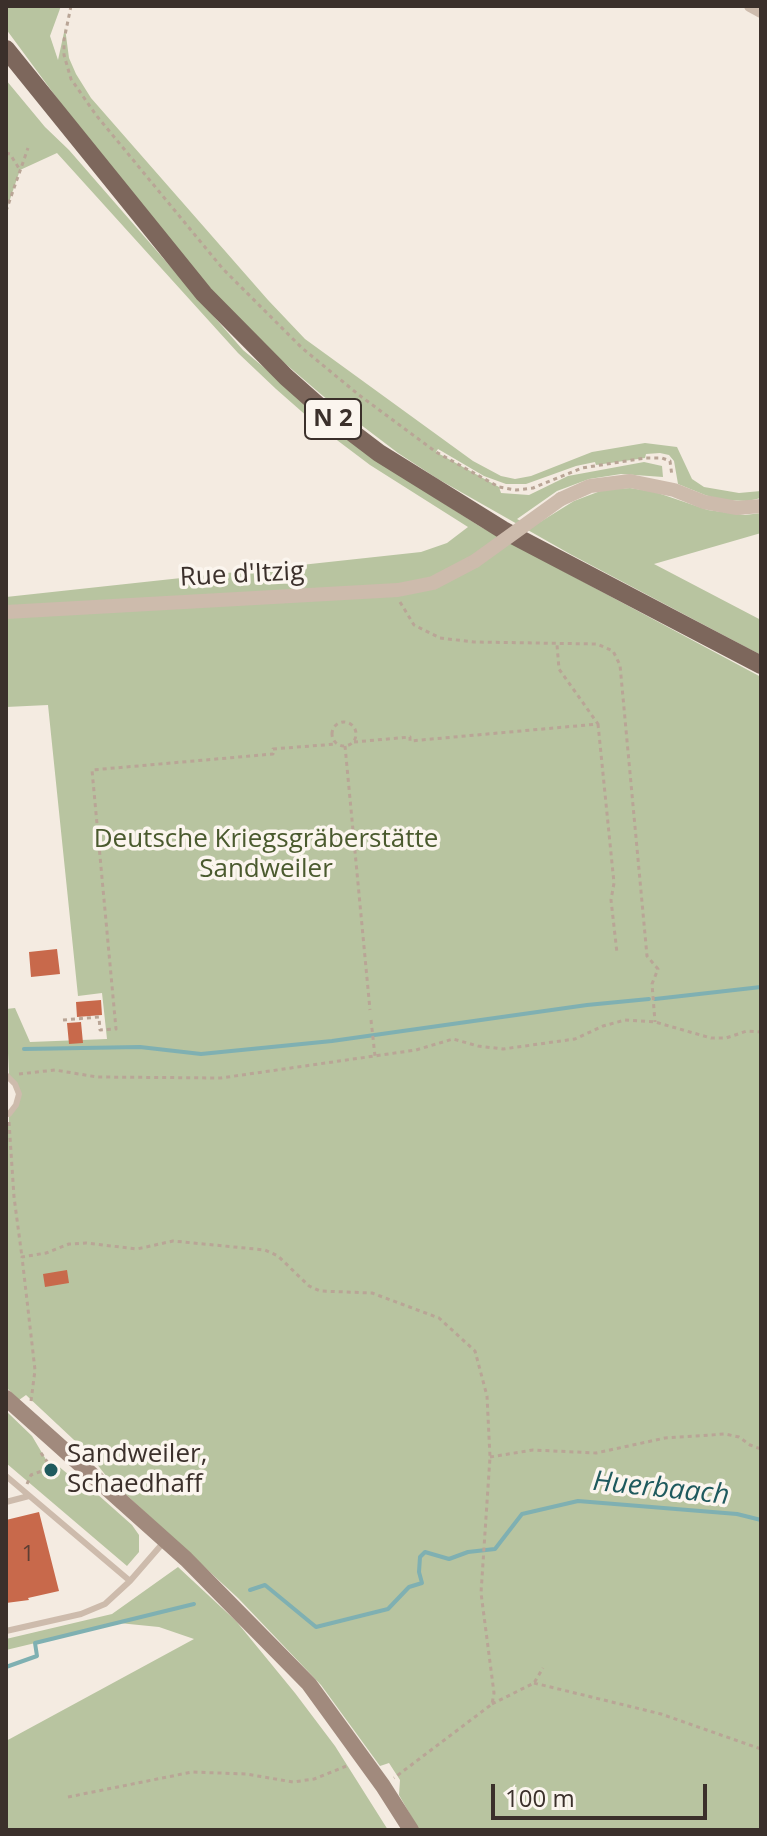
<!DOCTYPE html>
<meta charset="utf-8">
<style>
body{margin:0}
#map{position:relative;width:767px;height:1836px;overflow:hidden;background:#f4ebe1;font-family:"Open Sans",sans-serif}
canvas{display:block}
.frame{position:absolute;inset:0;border:8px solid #3b302b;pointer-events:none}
.scale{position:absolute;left:491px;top:1784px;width:216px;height:36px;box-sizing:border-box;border:4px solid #3b302b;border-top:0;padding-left:10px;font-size:24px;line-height:28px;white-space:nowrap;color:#3b302b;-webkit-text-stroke:6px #fbf5ee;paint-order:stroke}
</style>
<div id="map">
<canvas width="767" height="1836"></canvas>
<div class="frame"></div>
<div class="scale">100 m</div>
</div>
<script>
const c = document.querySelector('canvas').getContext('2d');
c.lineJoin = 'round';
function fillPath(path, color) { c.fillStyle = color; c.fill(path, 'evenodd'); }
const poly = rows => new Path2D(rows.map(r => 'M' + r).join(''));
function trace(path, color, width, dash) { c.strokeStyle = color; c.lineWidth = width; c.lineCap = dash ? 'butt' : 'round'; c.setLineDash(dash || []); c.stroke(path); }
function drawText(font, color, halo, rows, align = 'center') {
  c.font = font + ' "Open Sans",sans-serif'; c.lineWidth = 7; c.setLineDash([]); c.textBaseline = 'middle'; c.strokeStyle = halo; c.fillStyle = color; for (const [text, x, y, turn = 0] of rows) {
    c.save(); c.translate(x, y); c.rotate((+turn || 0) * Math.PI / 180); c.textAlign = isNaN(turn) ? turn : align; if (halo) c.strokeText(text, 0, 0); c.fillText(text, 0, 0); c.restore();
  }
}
fillPath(poly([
 [6,6,61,6,50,36,58,60,65,28,69,58,76,74,91,98,268,300,305,339,473,461,501,476,515,479,531,476,592,452,645,443,677,447,692,479,704,487,739,493,761,491,761,498,748,501,721,500,705,495,678,484,674,461,669,455,660,453,646,454,645,458,596,465,595,462,576,466,526,484,506,484,484,476,438,449,436,452,499,487,501,493,529,495,568,476,644,462,662,466,663,477,621,474,589,479,557,491,517,519,532,527,574,501,603,490,630,488,655,492,708,510,745,515,761,513,761,533,654,564,761,620,761,655,570,554,438,479,398,453,323,396,274,354,215,294,96,151,6,29],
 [6,80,45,127,69,150,243,350,374,459,481,527,761,677,761,1830,419,1830,399,1795,400,1780,389,1763,380,1766,321,1685,238,1598,107,1477,89,1454,26,1395,19,1400,6,1387,6,1122,9,1122,9,1114,19,1094,9,1075,6,1009,15,1008,30,1042,107,1039,102,993,78,996,48,705,6,707,6,597,421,552,447,543,468,527,370,465,317,425,276,389,238,353,57,153,20,170,6,211],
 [6,1411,32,1436,48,1463,42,1471,51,1479,58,1471,55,1468,57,1465,75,1480,87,1485,132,1525,139,1535,139,1552,127,1566,6,1463],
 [178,1567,236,1621,295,1693,335,1746,388,1830,6,1830,6,1741,194,1639,159,1627,119,1623,6,1650,6,1639,112,1614]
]), '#b8c4a0');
trace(poly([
 [655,999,761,987],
 [24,1049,140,1047,201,1054,332,1041,587,1005,649,999],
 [250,1590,265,1585,316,1627,388,1609,409,1587,422,1583,419,1572,420,1557,425,1552,449,1559,468,1552,495,1549,522,1514,578,1501,737,1514,761,1520],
 [6,1667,37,1656,35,1643,194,1604]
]), '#7fb0b2', 4);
fillPath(poly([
 [57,949,60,974,31,977,29,952],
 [101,1000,102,1015,77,1017,76,1002],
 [81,1022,83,1043,69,1044,67,1023],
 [67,1270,69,1283,45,1287,43,1274],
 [39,1512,59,1591,28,1598,29,1600,6,1603,6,1520]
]), '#c8694b');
trace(poly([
 [71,6,64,40,64,55,71,79,96,115,223,269,302,348,359,395,436,452,499,487,516,490,533,488,582,468,645,458,662,458,670,461,672,476],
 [6,153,10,154,20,170],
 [6,211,28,148],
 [400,602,414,625,440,638,474,642,597,644,613,651,620,665,647,956,658,969,652,984,655,1022],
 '332 734a12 12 0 1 1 24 0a12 12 0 1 1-24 0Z',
 [598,724,614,883,611,900,617,953],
 [354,742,410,737,410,741,598,724,559,669,557,645],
 [345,746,370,1010],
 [63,1020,99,1017,100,1030,116,1029,92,770,273,754,273,749,336,744],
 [371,1020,375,1056],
 [19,1074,55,1070,97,1077,221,1078,416,1050,453,1039,478,1046,503,1049,575,1039,603,1026,625,1020,655,1022,711,1038,726,1038,747,1031,761,1032],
 [9,1122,14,1197,22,1257],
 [31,1401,35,1370,22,1257,46,1253,69,1244,86,1243,137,1249,173,1241,265,1250,278,1256,309,1286,320,1291,372,1293,439,1318,475,1351,487,1396,490,1457,481,1593,494,1693,492,1704,394,1778],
 [490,1457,533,1450,596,1453,665,1438,725,1434,739,1437,750,1445,761,1449],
 [27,1484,31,1475,42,1471,48,1463,39,1450],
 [534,1683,661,1714,761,1749],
 [492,1704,534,1683,543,1668],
 [68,1797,192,1772,246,1774,293,1782,314,1779,349,1765]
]), '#b9a596', 3, [4, 4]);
trace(poly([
 [6,1075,15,1084,19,1094,16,1105,9,1114],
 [6,1476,130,1581],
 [6,1502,29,1496],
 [6,1631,81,1614,105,1604,130,1581,163,1543]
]), '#cdbbac', 6);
trace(poly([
 [750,6,761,12]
]), '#cdbbac', 12);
trace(poly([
 [561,499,590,486,630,481,674,490,704,502,737,508,761,506],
 [6,612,398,590,433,583,475,561]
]), '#cdbbac', 14);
trace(poly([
 [6,1398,186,1559,309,1684,383,1786,411,1830]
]), '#a18a7d', 16);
trace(poly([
 [6,49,204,294,286,377,329,415,379,453,503,530,761,665]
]), '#7d675c', 18);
trace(poly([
 [475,561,561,499]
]), '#cdbbac', 14);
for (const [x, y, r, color] of [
 [51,1470,8,"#1f5a5e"]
]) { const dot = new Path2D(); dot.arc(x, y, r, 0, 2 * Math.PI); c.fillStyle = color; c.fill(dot); trace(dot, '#fbf5ee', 3); }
drawText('22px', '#5e3e33', null, [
 ["1",28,1555]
]);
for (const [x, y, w] of [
 [333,419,56]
]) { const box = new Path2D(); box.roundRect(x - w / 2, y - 20, w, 40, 6); c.fillStyle = '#fbf5ee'; c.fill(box); trace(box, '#3b302b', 2); }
drawText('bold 24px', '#3b302b', null, [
 ["N 2",333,419]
]);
drawText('26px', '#3b302b', '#fbf5ee', [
 ["Rue d'Itzig",242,575,-3]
]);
drawText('26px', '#4a5a2e', '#fbf5ee', [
 ["Deutsche Kriegsgräberstätte",266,840],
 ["Sandweiler",266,870]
]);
drawText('26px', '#3b302b', '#fbf5ee', [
 ["Sandweiler,",67,1455],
 ["Schaedhaff",67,1485]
], 'left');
drawText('italic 28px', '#1f5a5e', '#fbf5ee', [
 ["Huerbaach",661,1489,6]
]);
</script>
